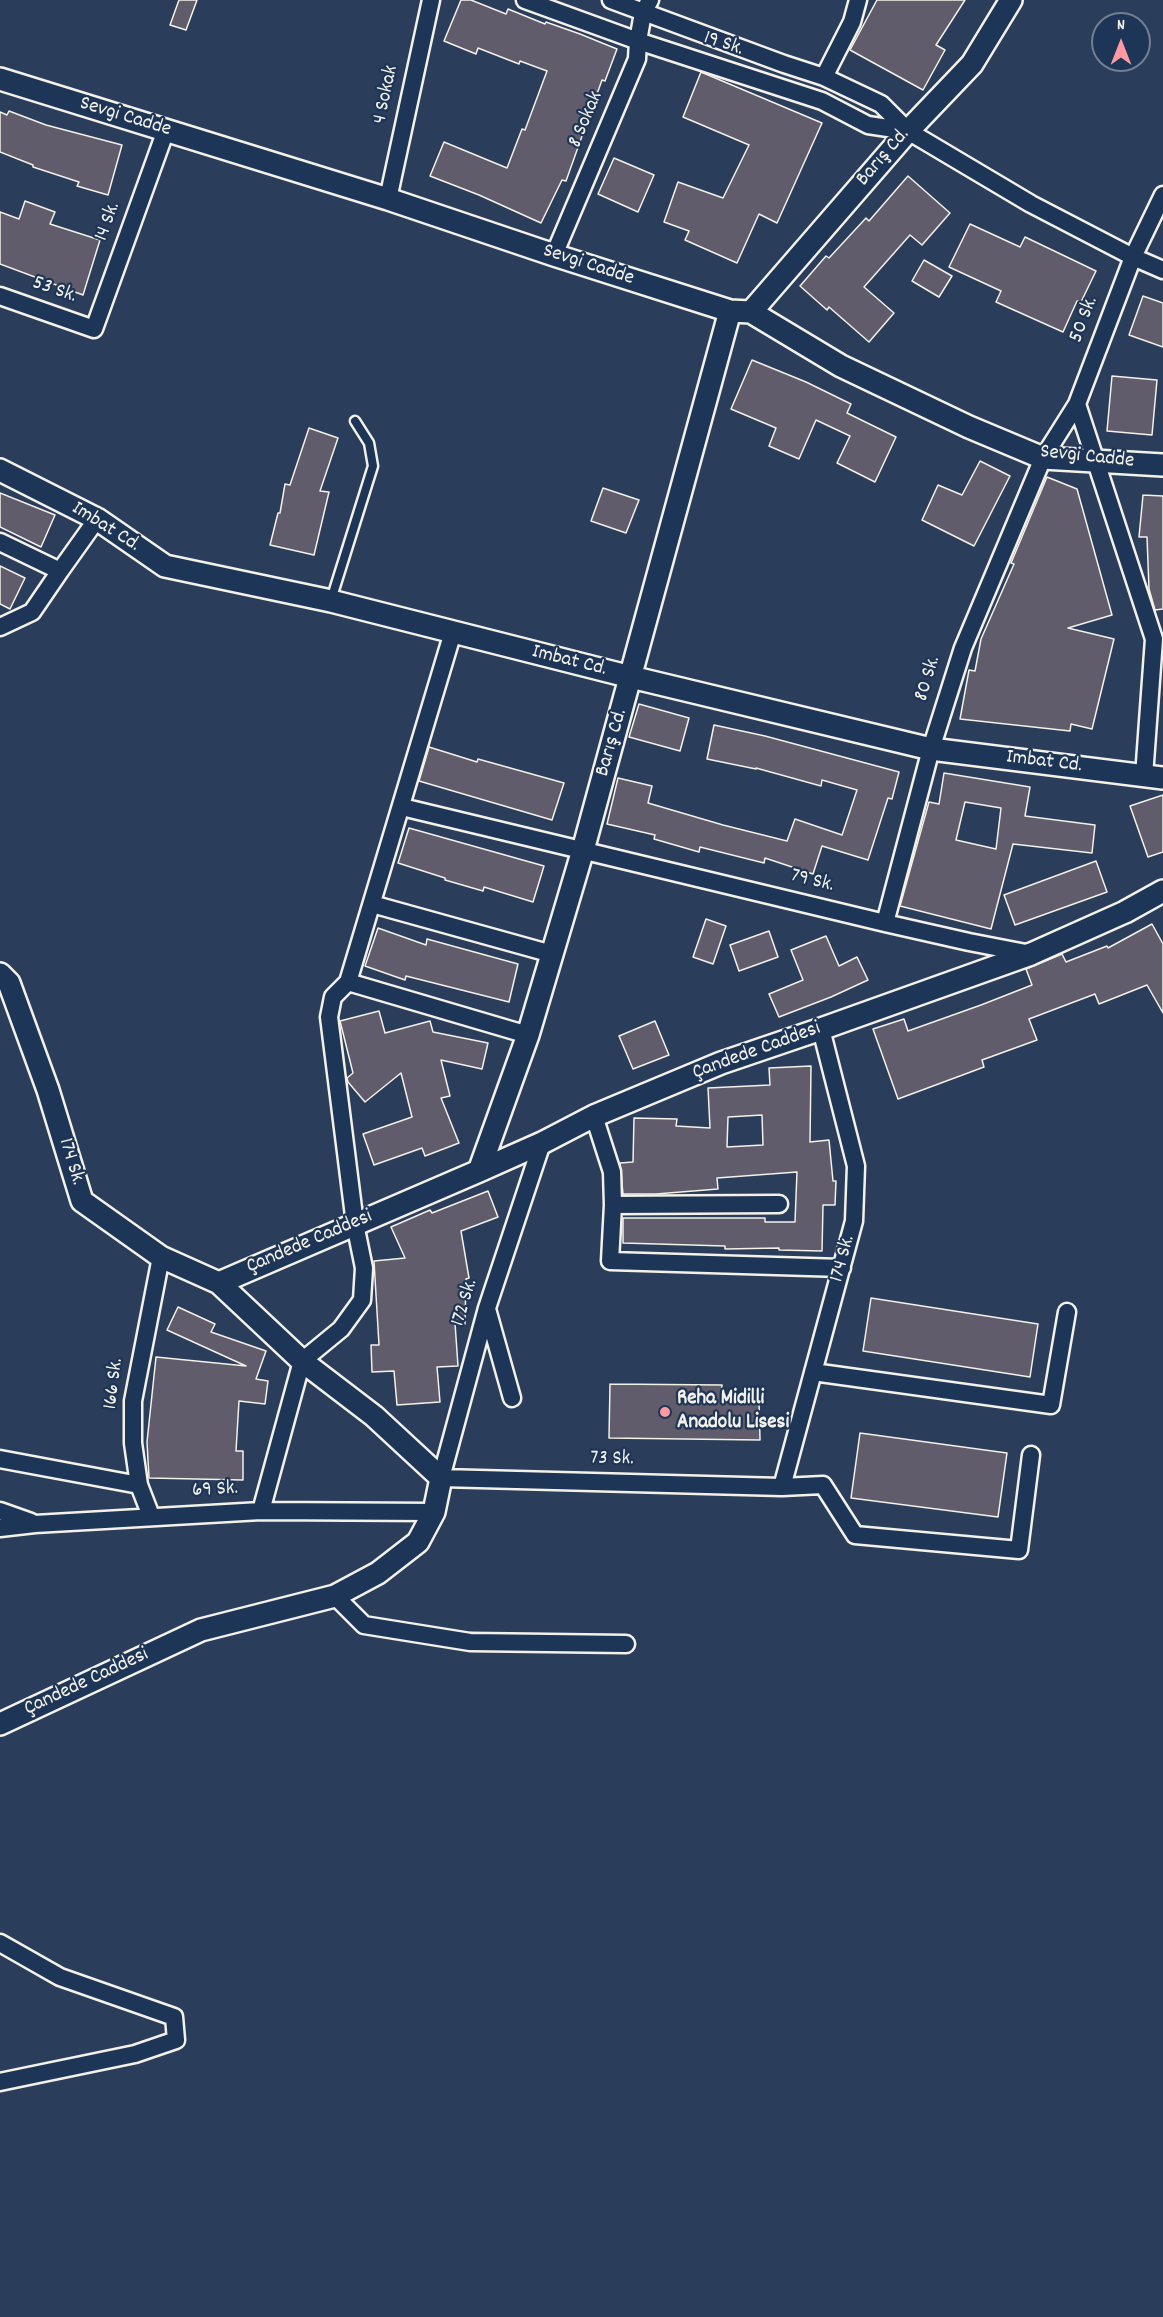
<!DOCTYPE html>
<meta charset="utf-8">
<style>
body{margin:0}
#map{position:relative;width:1163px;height:2317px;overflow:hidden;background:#2a3d5b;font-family:Dekko,sans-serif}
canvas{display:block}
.north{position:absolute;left:1091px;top:12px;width:60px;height:60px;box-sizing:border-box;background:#1d3557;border:2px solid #738091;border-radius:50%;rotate:0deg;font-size:16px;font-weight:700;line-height:24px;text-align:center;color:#f4f1e8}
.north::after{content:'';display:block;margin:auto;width:21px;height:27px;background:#ff9aa2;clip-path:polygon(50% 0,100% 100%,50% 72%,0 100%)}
</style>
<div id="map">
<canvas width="1163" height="2317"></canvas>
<div class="north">N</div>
</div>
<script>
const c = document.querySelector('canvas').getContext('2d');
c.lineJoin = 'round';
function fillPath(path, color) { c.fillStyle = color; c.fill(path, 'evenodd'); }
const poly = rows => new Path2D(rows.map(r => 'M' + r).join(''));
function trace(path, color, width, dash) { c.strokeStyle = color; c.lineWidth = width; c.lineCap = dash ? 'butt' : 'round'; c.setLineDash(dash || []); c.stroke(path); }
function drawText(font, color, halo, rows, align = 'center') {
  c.font = font + ' Dekko,sans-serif'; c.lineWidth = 4.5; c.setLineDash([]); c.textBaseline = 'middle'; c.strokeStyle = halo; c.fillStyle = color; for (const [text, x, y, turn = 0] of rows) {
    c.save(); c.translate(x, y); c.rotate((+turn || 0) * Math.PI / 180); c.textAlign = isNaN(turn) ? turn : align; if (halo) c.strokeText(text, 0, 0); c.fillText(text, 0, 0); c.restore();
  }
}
const building = poly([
 [179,0,197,0,186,30,170,25,179,0],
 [461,0,471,0,506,14,508,9,545,24,546,22,580,34,617,49,605,81,602,80,566,181,562,180,541,223,479,195,430,176,444,142,507,168,522,129,525,130,547,71,520,61,519,64,478,48,476,54,444,41,461,0],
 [877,0,965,0,936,45,945,50,923,90,850,50,877,0],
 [701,72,822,123,777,223,759,214,737,263,685,240,689,231,664,222,678,182,723,198,749,145,683,117,701,72],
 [9,111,46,125,122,145,108,195,77,186,79,182,33,167,33,165,0,152,0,112,7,115,9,111],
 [614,158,654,175,638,212,598,194,614,158],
 [908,176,950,213,922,245,910,235,864,287,894,313,869,342,829,307,827,310,800,286,826,256,829,258,866,218,869,221,908,176],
 [25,201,55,212,50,224,100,240,83,295,0,264,0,212,19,219,25,201],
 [970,224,1020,247,1025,237,1096,271,1081,302,1077,301,1063,332,996,302,1001,291,949,267,970,224],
 [924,260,952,276,939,297,912,281,924,260],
 [1143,296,1163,303,1163,347,1129,335,1143,296],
 [752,360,806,382,851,404,847,413,896,437,875,482,837,463,850,436,816,420,799,459,769,446,776,428,731,409,752,360],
 [1112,376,1157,380,1152,435,1107,431,1112,376],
 [309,428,338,438,320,491,329,492,314,555,270,545,278,513,280,513,285,484,290,485,309,428],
 [980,461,1010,476,974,546,922,520,938,485,962,495,980,461],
 [1047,477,1077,489,1112,615,1068,628,1114,639,1092,729,1071,724,1070,731,960,719,969,670,975,671,981,639,1014,564,1011,563,1047,477],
 [603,488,639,500,626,533,591,521,603,488],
 [0,493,55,515,41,547,0,527,0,493],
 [1143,495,1163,496,1163,609,1155,610,1149,589,1147,537,1139,537,1143,495],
 [0,566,25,578,10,609,0,604,0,566],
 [639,704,689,718,680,751,629,737,639,704],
 [714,725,765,736,899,772,892,799,888,798,868,860,822,846,813,874,765,858,764,863,700,847,699,852,654,839,655,835,607,824,618,778,652,786,648,803,723,825,787,841,795,819,842,835,857,790,822,780,821,786,756,768,756,769,707,759,714,725],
 [429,747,477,762,478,759,564,783,552,820,419,781,429,747],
 [944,773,1030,787,1025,816,1095,825,1092,853,1013,844,991,929,900,906,929,802,939,804,944,773],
 [965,802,1001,808,996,849,956,840,965,802],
 [1163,795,1163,852,1148,857,1130,806,1163,795],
 [409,828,544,866,533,902,484,887,483,891,445,880,445,878,398,863,409,828],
 [1096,861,1107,892,1015,925,1004,895,1096,861],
 [706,919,726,926,713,964,693,957,706,919],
 [1152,924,1163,944,1163,1013,1147,985,1099,1004,1095,994,1029,1019,1037,1040,982,1060,984,1067,898,1099,873,1029,904,1019,908,1031,981,1005,1032,985,1026,969,1062,954,1066,962,1107,946,1108,948,1152,924],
 [378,928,426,945,427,939,518,964,509,1002,406,976,405,980,365,966,378,928],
 [769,931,778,957,739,971,730,945,769,931],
 [826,936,839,966,857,957,868,980,831,997,779,1017,769,994,803,980,791,950,826,936],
 [379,1011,385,1033,430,1021,433,1032,488,1043,482,1069,441,1060,450,1096,441,1098,459,1143,425,1156,422,1148,374,1165,363,1134,412,1117,401,1073,365,1102,348,1082,347,1078,353,1073,340,1021,379,1011],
 [655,1021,669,1055,633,1069,619,1036,655,1021],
 [811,1066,810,1142,829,1140,833,1181,836,1181,835,1205,823,1205,822,1251,779,1250,779,1248,725,1249,725,1246,623,1243,623,1218,765,1218,765,1222,795,1222,797,1172,717,1178,718,1189,656,1194,623,1194,620,1163,633,1162,634,1118,677,1119,676,1126,710,1128,708,1088,770,1085,769,1068,811,1066],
 [762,1115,763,1145,727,1147,728,1117,762,1115],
 [488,1191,498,1217,461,1231,469,1278,466,1279,465,1324,455,1323,458,1366,437,1367,440,1402,397,1405,394,1371,372,1372,371,1345,379,1345,374,1261,405,1258,391,1227,430,1210,432,1213,488,1191],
 [871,1298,1038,1324,1030,1377,863,1351,871,1298],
 [178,1307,215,1324,211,1332,266,1351,256,1379,268,1381,265,1404,239,1401,236,1451,243,1451,243,1480,149,1478,147,1442,156,1357,246,1366,167,1330,178,1307],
 [610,1384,722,1385,721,1401,759,1400,760,1440,609,1438,610,1384],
 [860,1433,1007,1453,998,1517,851,1498,860,1433]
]);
fillPath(building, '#605c6c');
trace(building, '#f4f1e8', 1.5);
const service = poly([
 [331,600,373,466,369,443,355,421]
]);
const minor = poly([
 [525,0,638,41,822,101,868,125,908,131],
 [611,0,784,64,824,77,881,104,908,131,1031,204,1133,257,1163,270],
 [824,77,852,22,858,0],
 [388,199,431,0],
 [554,255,637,59,638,41,643,13,650,0],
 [0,296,94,329,166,130],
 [1077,404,1154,639,1144,776],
 [0,542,60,571,97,519],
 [0,627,32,612,60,571],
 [402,807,885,923,969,942,1031,954],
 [372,904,552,954],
 [885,923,931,749,963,648,1043,458,1077,404,1133,257,1163,195],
 [348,982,528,1035],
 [594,1116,612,1172,613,1205,610,1261,842,1268],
 [542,1143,487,1308,441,1478,782,1487,823,1485,855,1535,1019,1550,1031,1455],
 [613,1205,779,1204],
 [487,1309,512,1398],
 [813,1372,1051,1405,1067,1312],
 [0,1459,139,1485],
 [782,1487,854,1221,856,1166,821,1029],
 [0,1511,31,1522],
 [261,1511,302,1361,341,1329,362,1300,364,1268,355,1224,329,1017,333,997,348,982,453,632],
 [151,1516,139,1485,133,1443,133,1401,161,1257],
 [0,1528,35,1524,261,1511,434,1512],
 [335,1596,364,1625,470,1642,626,1644],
 [0,1943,60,1977,174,2017,176,2040,135,2054,0,2082]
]);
const tertiary = poly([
 [0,79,388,199,554,255,730,311,751,312,841,366,969,427,1043,458,1163,465],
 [751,312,908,131,972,64,1011,0],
 [0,470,97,519,165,566,331,601,631,677,931,749,1163,778],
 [0,974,9,983,48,1090,82,1201,161,1257,219,1283,302,1361,374,1416,441,1478,434,1512,418,1542,378,1573,335,1596,201,1630,0,1724],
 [479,1171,528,1035,583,850,730,311],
 [219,1283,479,1171,542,1143,594,1116,721,1063,821,1029,1031,954,1125,912,1163,891]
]);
trace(service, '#f4f1e8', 13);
trace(minor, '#f4f1e8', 21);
trace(tertiary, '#f4f1e8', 26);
trace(service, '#1d3557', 8);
trace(minor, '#1d3557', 16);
trace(tertiary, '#1d3557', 21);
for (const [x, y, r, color] of [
 [665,1412,6,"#ff9aa2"]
]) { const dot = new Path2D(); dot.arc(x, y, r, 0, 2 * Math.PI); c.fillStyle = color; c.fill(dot); trace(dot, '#1d3557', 2); }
drawText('21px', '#f4f1e8', '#1d3557', [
 ["19 Sk.",723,45,18],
 ["4 Sokak",387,95,-78],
 ["Sevgi Cadde",125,118,17],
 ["8 Sokak",587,120,-67],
 ["Barış Cd.",884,158,-49],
 ["14 Sk.",109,222,-70],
 ["Sevgi Cadde",588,266,18],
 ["53 Sk.",54,291,19],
 ["50 Sk.",1085,320,-69],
 ["Sevgi Cadde",1087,458,6],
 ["Imbat Cd.",105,528,32],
 ["Imbat Cd.",569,662,14],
 ["80 Sk.",929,679,-73],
 ["Barış Cd.",613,743,-74],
 ["Imbat Cd.",1044,763,7],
 ["79 Sk.",812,882,14],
 ["Çandede Caddesi",757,1052,-20],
 ["174 Sk.",70,1162,73],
 ["Çandede Caddesi",310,1243,-23],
 ["174 Sk.",844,1259,-75],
 ["172 Sk.",466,1303,-73],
 ["166 Sk.",115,1384,-83],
 ["73 Sk.",612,1460,1],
 ["69 Sk.",215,1491,-3],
 ["Çandede Caddesi",87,1683,-25]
]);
drawText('bold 21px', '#f4f1e8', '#1d3557', [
 ["Reha Midilli",677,1400],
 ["Anadolu Lisesi",677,1424]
], 'left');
</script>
